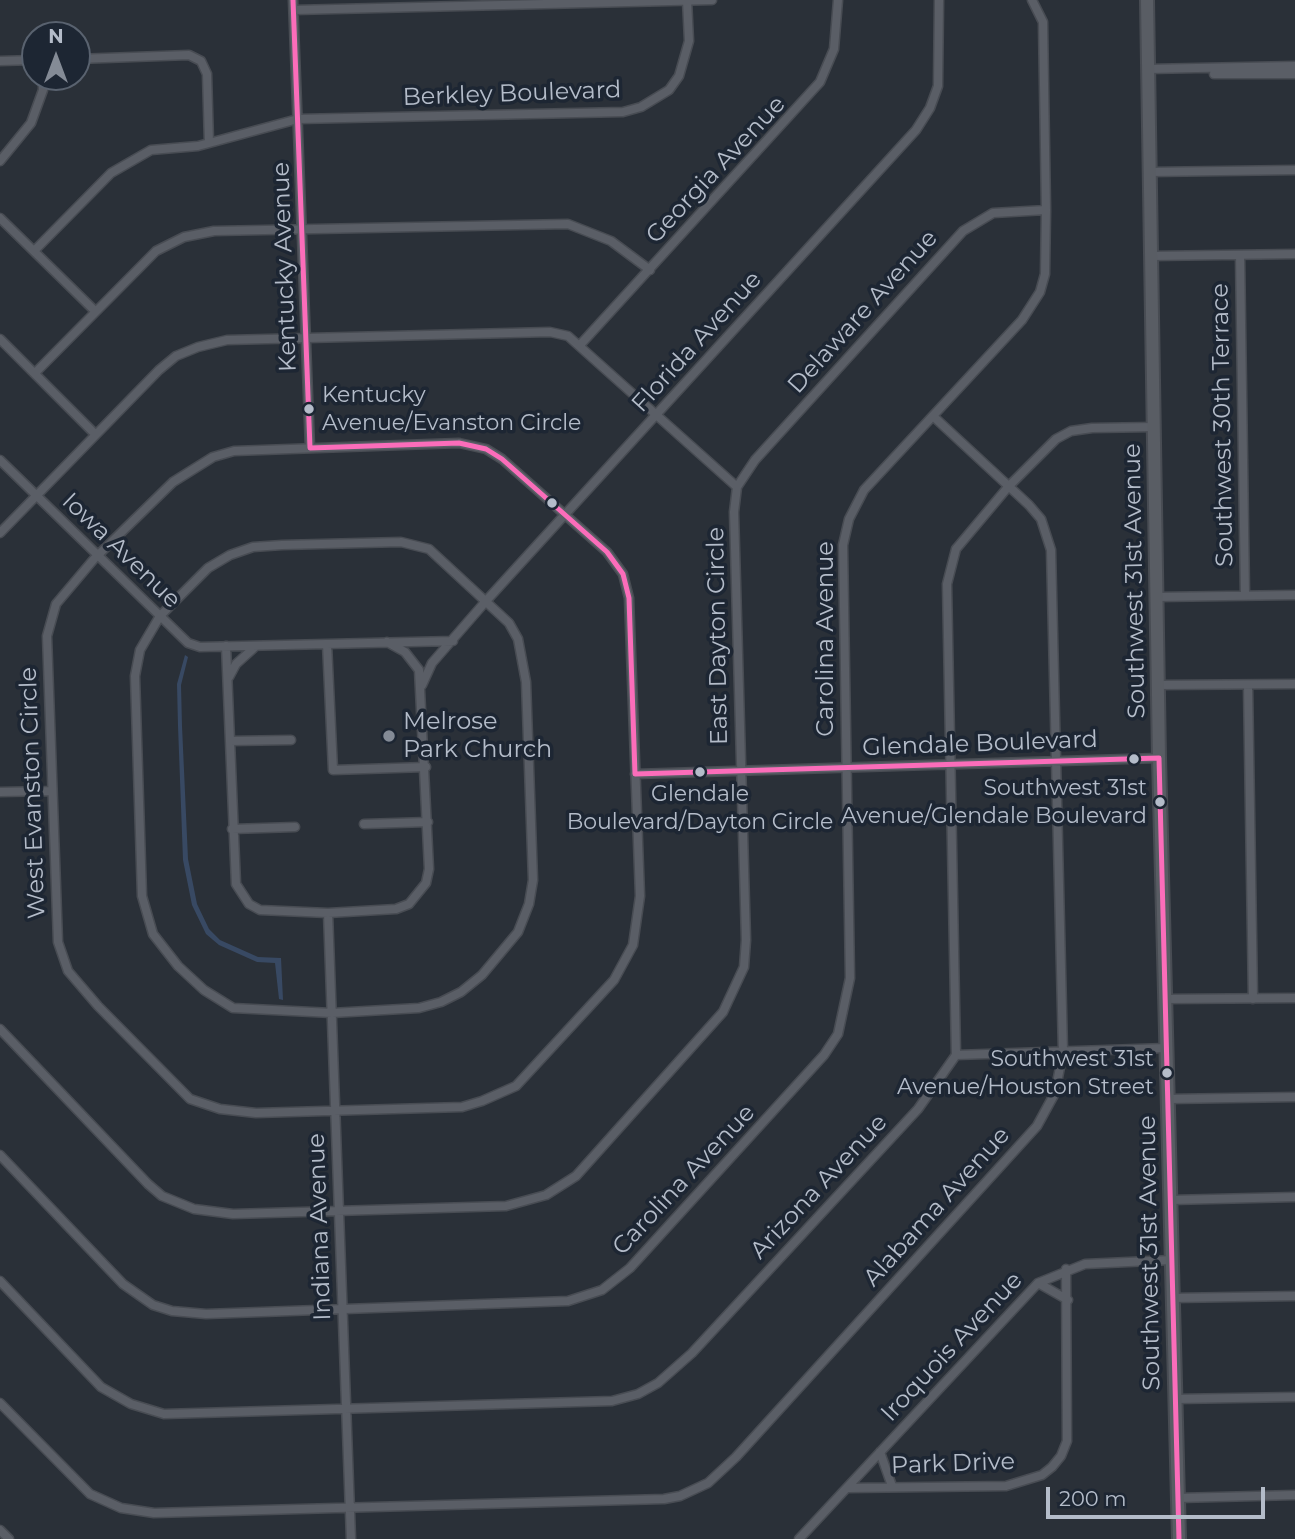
<!DOCTYPE html>
<style>
body{margin:0}
#map{position:relative;width:1295px;height:1539px;overflow:hidden;background:#2a3038;font-family:Montserrat,sans-serif}
canvas{display:block}
.north{position:absolute;left:21px;top:21px;width:70px;height:70px;box-sizing:border-box;background:#1d2633;border:2px solid #59626f;border-radius:50%;rotate:0deg;font-size:19px;font-weight:700;line-height:28px;text-align:center;color:#b4bcc9}
.north::after{content:'';display:block;margin:auto;width:24px;height:32px;background:#848b96;clip-path:polygon(50% 0,100% 100%,50% 72%,0 100%)}
.scale{position:absolute;left:1046px;top:1487px;width:219px;height:32px;box-sizing:border-box;border:4px solid #b4bcc9;border-top:0;padding-left:9px;font-size:21px;line-height:24px;white-space:nowrap;color:#b4bcc9;-webkit-text-stroke:5px #1d2633;paint-order:stroke}
</style>
<div id="map">
<canvas width="1295" height="1539"></canvas>
<div class="north">N</div>
<div class="scale">200 m</div>
</div>
<script>
const c = document.querySelector('canvas').getContext('2d');
c.lineJoin = 'round';
function fillPath(path, color) { c.fillStyle = color; c.fill(path, 'evenodd'); }
const poly = rows => new Path2D(rows.map(r => 'M' + r).join(''));
function trace(path, color, width, dash) { c.strokeStyle = color; c.lineWidth = width; c.lineCap = dash ? 'butt' : 'round'; c.setLineDash(dash || []); c.stroke(path); }
function drawText(font, color, halo, rows, align = 'center') {
  c.font = font + ' Montserrat,sans-serif'; c.lineWidth = 7; c.setLineDash([]); c.textBaseline = 'middle'; c.strokeStyle = halo; c.fillStyle = color; for (const [text, x, y, turn = 0] of rows) {
    c.save(); c.translate(x, y); c.rotate((+turn || 0) * Math.PI / 180); c.textAlign = isNaN(turn) ? turn : align; if (halo) c.strokeText(text, 0, 0); c.fillText(text, 0, 0); c.restore();
  }
}
fillPath(poly([
 [185,655,188,657,181,685,182,726,188,859,197,904,209,929,220,940,258,957,281,958,283,1000,279,999,275,963,257,962,219,945,206,934,192,905,183,860,178,726,177,684]
]), '#384963');
const minor = poly([
 [293,0,310,448],
 [294,10,712,0],
 [77,59,189,55,201,61,207,74,209,143],
 [0,61,35,60],
 [1148,69,1295,66],
 [1214,74,1295,74],
 [0,161,31,123,43,90,43,77],
 [1149,172,1295,170],
 [0,218,95,311],
 [34,251,111,173,151,150,198,146,298,119,623,112,641,107,669,90,679,76,689,41,687,0],
 [1240,255,1245,595],
 [1151,256,1295,254],
 [0,339,95,434],
 [580,345,820,82,834,49,838,0],
 [35,373,156,251,184,237,214,231,568,224,611,241,650,270],
 [459,443,486,449,502,459,607,552,623,574,629,598,640,896,633,945,614,980,516,1086,482,1101,462,1107,256,1113,220,1109,190,1099,98,1006,68,971,58,942,47,636,56,604,94,559,173,482,213,457,234,451,459,443],
 [0,460,188,643,200,647,453,641],
 [737,487,755,460,963,231,993,213,1046,210],
 [0,533,159,370,176,356,198,347,227,340,550,332,568,336,737,487,734,512,746,940,744,967,723,1012,576,1176,546,1195,506,1206,233,1214,194,1209,162,1196,148,1184,0,1029],
 [401,542,429,549,509,623,518,639,526,682,533,880,529,904,518,932,482,975,461,992,441,1002,419,1008,332,1013,233,1008,204,990,178,966,153,934,142,896,135,676,140,650,160,616,208,568,230,555,253,547,282,545,401,542],
 [1157,597,1295,595],
 [327,644,333,770,426,767],
 [226,646,236,884,249,904,260,910,328,913,396,909,409,904,426,883,429,869,419,670,405,652,387,642],
 [229,677,236,664,256,646],
 [422,685,432,663,486,601,916,130,930,108,938,86,939,0],
 [1158,685,1295,684],
 [1248,685,1253,999],
 [230,741,291,740],
 [635,774,1159,758],
 [0,792,51,791],
 [364,824,428,822],
 [232,829,295,827],
 [328,913,351,1539],
 [1165,999,1295,998],
 [956,1055,1167,1048],
 [1168,1099,1295,1097],
 [0,1155,123,1284,153,1305,172,1311,206,1314,568,1301,602,1290,630,1268,824,1055,838,1034,850,978,843,545,849,519,864,490,1022,320,1040,292,1045,274,1046,210,1043,22,1032,0],
 [1171,1200,1295,1197],
 [0,1281,101,1387,131,1404,164,1414,612,1401,638,1394,658,1383,692,1353,918,1109,956,1055,947,584,956,549,1008,487,1056,439,1071,431,1092,428,1154,427],
 [1038,1283,1068,1300],
 [1173,1298,1295,1296],
 [1175,1399,1295,1397],
 [0,1403,90,1494,121,1508,154,1513,664,1499,680,1496,708,1483,736,1457,1037,1126,1055,1093,1063,1052,1051,550,1041,519,1029,505,934,417],
 [880,1452,892,1486],
 [848,1488,1006,1486,1042,1475,1052,1467,1061,1456,1067,1441,1066,1269],
 [1178,1498,1295,1495],
 [0,1530,9,1539],
 [799,1539,1038,1283,1085,1264,1172,1260]
]);
const secondary = poly([
 [1147,0,1159,758,1179,1539]
]);
trace(minor, '#484c53', 11);
trace(secondary, '#484c53', 16);
trace(minor, '#5a5e66', 8);
trace(secondary, '#595d64', 12);
trace(poly([
 [293,0,310,448,459,443,486,449,502,459,607,552,623,574,629,598,635,774,1159,758,1179,1539]
]), '#fb6dba', 5);
for (const [x, y, r, color] of [
 [309,409,6,"#b4bcc9"],
 [552,503,6,"#b4bcc9"],
 [389,736,7,"#848b96"],
 [1134,759,6,"#b4bcc9"],
 [700,772,6,"#b4bcc9"],
 [1160,802,6,"#b4bcc9"],
 [1167,1073,6,"#b4bcc9"]
]) { const dot = new Path2D(); dot.arc(x, y, r, 0, 2 * Math.PI); c.fillStyle = color; c.fill(dot); trace(dot, '#1d2633', 2.5); }
drawText('22px', '#b4bcc9', '#1d2633', [
 ["Kentucky",322,396,"left"],
 ["Avenue/Evanston Circle",322,424,"left"],
 ["Southwest 31st",1147,789],
 ["Avenue/Glendale Boulevard",1147,817],
 ["Glendale",700,795,"center"],
 ["Boulevard/Dayton Circle",700,823,"center"],
 ["Southwest 31st",1154,1060],
 ["Avenue/Houston Street",1154,1088]
], 'right');
drawText('24px', '#b4bcc9', '#1d2633', [
 ["Berkley Boulevard",512,94,-2],
 ["Georgia Avenue",716,170,-47],
 ["Kentucky Avenue",285,267,-92],
 ["Delaware Avenue",863,312,-48],
 ["Florida Avenue",697,342,-48],
 ["Southwest 30th Terrace",1223,425,-91],
 ["Iowa Avenue",121,551,44],
 ["Southwest 31st Avenue",1135,581,-91],
 ["East Dayton Circle",718,636,-91],
 ["Carolina Avenue",826,639,-90],
 ["Glendale Boulevard",980,744,-2],
 ["West Evanston Circle",33,793,-92],
 ["Carolina Avenue",684,1180,-47],
 ["Arizona Avenue",819,1187,-47],
 ["Alabama Avenue",937,1207,-48],
 ["Indiana Avenue",320,1227,-92],
 ["Southwest 31st Avenue",1150,1253,-91],
 ["Iroquois Avenue",952,1347,-47],
 ["Park Drive",953,1464,-2]
]);
drawText('24px', '#b4bcc9', '#1d2633', [
 ["Melrose",403,722],
 ["Park Church",403,750]
], 'left');
</script>
